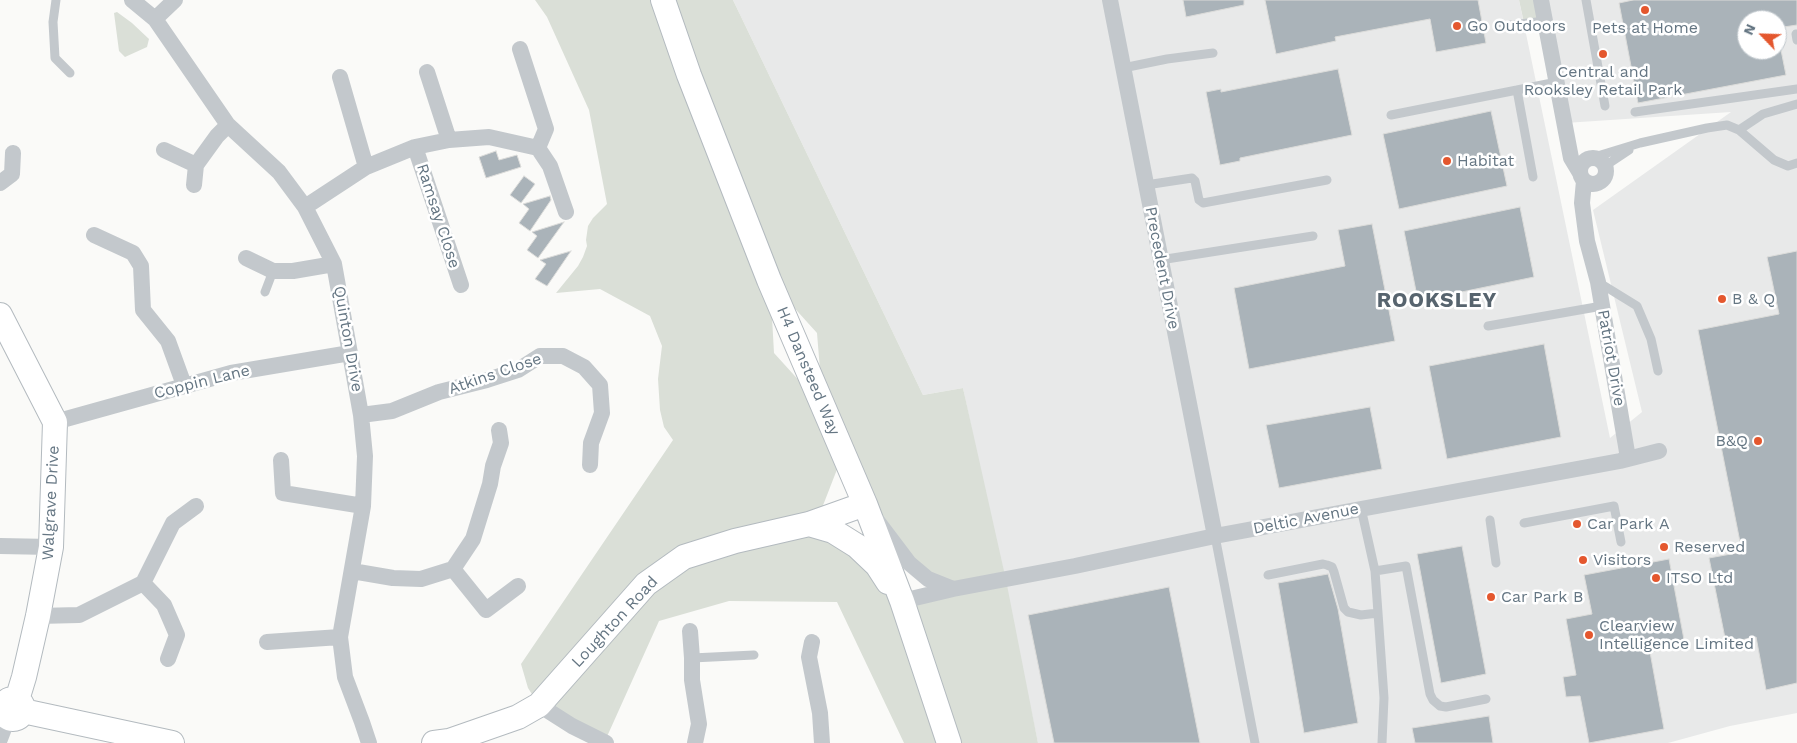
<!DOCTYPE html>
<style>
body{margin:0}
#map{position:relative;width:1797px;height:743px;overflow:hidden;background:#fafaf8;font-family:"Work Sans",sans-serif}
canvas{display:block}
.north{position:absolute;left:1737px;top:10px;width:50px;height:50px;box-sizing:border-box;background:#fff;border:1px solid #c1c8cd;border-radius:50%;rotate:294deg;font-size:14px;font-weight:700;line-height:20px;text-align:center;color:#657683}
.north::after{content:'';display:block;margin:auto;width:18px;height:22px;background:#e4572e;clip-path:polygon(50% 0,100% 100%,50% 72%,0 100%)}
</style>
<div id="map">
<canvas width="1797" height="743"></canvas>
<div class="north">N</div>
</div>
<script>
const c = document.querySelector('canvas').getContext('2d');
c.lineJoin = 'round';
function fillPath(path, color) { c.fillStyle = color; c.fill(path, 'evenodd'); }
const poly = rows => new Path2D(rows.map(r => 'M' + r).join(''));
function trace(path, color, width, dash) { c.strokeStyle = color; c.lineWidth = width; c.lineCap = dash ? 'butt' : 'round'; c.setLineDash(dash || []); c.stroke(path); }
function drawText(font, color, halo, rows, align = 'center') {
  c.font = font + ' "Work Sans",sans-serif'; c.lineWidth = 5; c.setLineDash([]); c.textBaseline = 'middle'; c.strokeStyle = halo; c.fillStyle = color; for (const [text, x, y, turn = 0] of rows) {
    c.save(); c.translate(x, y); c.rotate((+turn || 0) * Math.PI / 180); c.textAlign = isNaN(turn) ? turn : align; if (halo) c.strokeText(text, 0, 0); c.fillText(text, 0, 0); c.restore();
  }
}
fillPath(poly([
 [733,0,1519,0,1610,438,1642,412,1593,210,1731,112,1565,123,1541,0,1797,0,1797,713,1730,726,1668,743,1038,743,963,388,923,395],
 [1747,20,1777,20,1777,50,1747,50]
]), '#e8e9e9');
fillPath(poly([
 [535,0,733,0,923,395,963,388,1006,580,1038,743,949,743,902,601,952,590,909,563,843,454,822,508,814,535,839,539,890,597,940,743,904,743,837,602,729,601,659,621,605,741,539,705,528,688,521,664,673,440,664,427,660,410,658,379,662,346,650,316,600,289,556,293,578,266,583,257,587,246,586,240,588,226,593,218,607,204,589,110,547,17],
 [770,281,817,333,823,407,774,353],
 [1519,0,1541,0,1545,21,1524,23],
 [117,12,132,23,149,39,147,47,125,57,119,51,114,13]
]), '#dadfd7');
const building = poly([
 [1183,0,1244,0,1244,5,1186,17,1183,0],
 [1265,0,1478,0,1486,43,1436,52,1430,19,1335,37,1336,41,1276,54,1265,0],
 [1633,0,1797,0,1797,25,1777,28,1777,20,1747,20,1747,50,1781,50,1786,75,1638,103,1619,3,1633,0],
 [1338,69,1352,135,1240,158,1240,161,1220,165,1206,92,1221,89,1221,92,1338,69],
 [1491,111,1507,186,1399,209,1383,134,1491,111],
 [496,151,499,160,517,155,521,167,486,178,479,157,496,151],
 [524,176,535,184,521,203,510,195,524,176],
 [550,196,551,200,530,231,519,223,529,209,523,204,550,196],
 [1520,207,1534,277,1418,301,1404,231,1520,207],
 [564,222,538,258,527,250,537,236,532,232,564,222],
 [1372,224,1395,341,1249,369,1234,288,1345,266,1338,230,1372,224],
 [571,251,547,286,535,279,546,264,540,260,571,251],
 [1797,251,1797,683,1766,690,1756,637,1726,643,1709,558,1742,552,1698,330,1779,314,1767,257,1797,251],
 [1544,344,1561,437,1447,459,1429,366,1544,344],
 [1370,407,1382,469,1279,488,1266,425,1370,407],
 [1462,546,1486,674,1441,683,1417,554,1462,546],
 [1669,559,1685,645,1650,652,1664,729,1589,743,1580,696,1566,697,1563,677,1576,675,1566,619,1592,614,1584,575,1669,559],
 [1328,574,1338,609,1358,723,1304,733,1278,583,1328,574],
 [1169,587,1200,743,1054,743,1028,615,1169,587],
 [1489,716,1493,743,1415,743,1412,728,1489,716]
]);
fillPath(building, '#aab3b9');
trace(building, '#dcdcda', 1);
const secondary = poly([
 [663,0,689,75,769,280,865,504,902,601,949,743],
 [0,315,55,422,51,547,38,616,24,677,17,700],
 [809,524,833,531,857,546,877,565,888,582],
 '3 709a10 10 0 1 1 20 0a10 10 0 1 1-20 0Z',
 [23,711,172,743],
 [434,743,449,741,518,717,539,705,646,584,684,557,735,541,809,524,865,504]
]);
trace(secondary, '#b3babf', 26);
trace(poly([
 [56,0,53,22,55,58,70,73],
 [1586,0,1605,106],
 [1503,26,1545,21],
 [1796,34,1797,40],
 [1123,68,1167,59,1213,53],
 [1635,112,1797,89],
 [1391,115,1517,90],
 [1739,130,1763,114,1797,104],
 [1591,158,1640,143,1707,128,1727,125,1739,130,1774,160,1788,166,1797,163],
 [1605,166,1629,150],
 [1533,177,1517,90,1557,82],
 [1146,185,1192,178,1195,181,1199,200,1203,203,1327,180],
 [1160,260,1313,236],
 [1598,282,1637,306,1651,339,1658,371],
 [265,292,273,271],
 [1488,326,1602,306],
 [1490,520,1496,563],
 [1524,523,1614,506,1621,542],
 [1215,536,1255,743],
 [1375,571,1406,566,1430,694,1433,700,1440,706,1446,707,1486,699],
 [1268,575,1323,564,1327,565,1332,567,1334,572,1344,608,1348,612,1361,615,1378,613,1375,571,1361,508],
 [1378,613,1384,698,1382,743],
 [692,658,754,655]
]), '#c3c8cc', 9);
trace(poly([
 [132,0,155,19,228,125,279,172,305,207,334,264,361,415,365,456,363,506,340,637,345,677,362,722,369,743],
 [1110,0,1215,536],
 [1541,0,1571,158,1580,173],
 [155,19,175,0],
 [520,49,546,129,538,148,550,166,566,212],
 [427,72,449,140],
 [340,77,366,167],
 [415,147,461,285],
 [164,150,196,165],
 '1580 171a13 13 0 1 1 26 0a13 13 0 1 1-26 0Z',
 [1584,181,1582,203,1587,241,1598,282,1628,458],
 [0,183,12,174,13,153],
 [194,185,196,165,217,136,228,125],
 [305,207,366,167,415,147,449,140,489,137,538,148],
 [94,235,133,253,141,266,143,310,168,341,184,385],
 [246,258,273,271,293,271,334,264],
 [361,415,392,411,439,392,487,380,518,370,540,356,563,356,584,367,600,385,602,413,591,443,590,465],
 [55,422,231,373,350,353],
 [281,460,283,493,363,506],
 [878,522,909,563,928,579,953,589],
 [0,546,51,547],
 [453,569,486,610,518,586],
 [352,571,393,578,421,579,453,569,473,539,490,484,493,466,501,443,499,430],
 [143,583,164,605,177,635,168,659],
 [902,601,953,589,1075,566,1215,536,1620,461,1659,451],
 [38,616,79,615,143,583,173,523,196,506],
 [690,631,692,658,692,680,699,724,695,743],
 [267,642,340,637],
 [812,642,809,657,820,713,822,743],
 [539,705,572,726,606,743],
 [0,739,8,718]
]), '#c3c8cc', 16);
trace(secondary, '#fff', 24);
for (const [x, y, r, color] of [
 [1645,10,5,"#e4572e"],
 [1457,26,5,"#e4572e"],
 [1603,54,5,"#e4572e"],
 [1447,161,5,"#e4572e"],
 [1722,299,5,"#e4572e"],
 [1758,441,5,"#e4572e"],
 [1577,524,5,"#e4572e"],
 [1664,547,5,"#e4572e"],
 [1583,560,5,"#e4572e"],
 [1656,578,5,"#e4572e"],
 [1491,597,5,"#e4572e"],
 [1589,635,5,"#e4572e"]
]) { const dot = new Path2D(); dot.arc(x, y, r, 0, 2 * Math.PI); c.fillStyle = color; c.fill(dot); trace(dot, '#fff', 2); }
drawText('16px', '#657683', '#fff', [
 ["Go Outdoors",1467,26],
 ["Pets at Home",1645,28,"center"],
 ["Central and",1603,72,"center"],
 ["Rooksley Retail Park",1603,90,"center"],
 ["Habitat",1457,161],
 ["B & Q",1732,299],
 ["B&Q",1748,441,"right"],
 ["Car Park A",1587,524],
 ["Reserved",1674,547],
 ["Visitors",1593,560],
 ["ITSO Ltd",1666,578],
 ["Car Park B",1501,597],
 ["Clearview",1599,626],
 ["Intelligence Limited",1599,644]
], 'left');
drawText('16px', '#657683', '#fff', [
 ["Ramsay Close",438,216,72],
 ["Precedent Drive",1162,268,79],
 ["Quinton Drive",348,339,80],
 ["Patriot Drive",1611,358,80],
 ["H4 Dansteed Way",808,371,67],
 ["Atkins Close",495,374,-19],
 ["Coppin Lane",202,382,-14],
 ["Walgrave Drive",51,503,-87],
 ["Deltic Avenue",1306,519,-11],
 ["Loughton Road",615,622,-47]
]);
c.letterSpacing = '1px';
drawText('bold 21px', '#57646e', '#fff', [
 ["ROOKSLEY",1437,301]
]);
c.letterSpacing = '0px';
</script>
